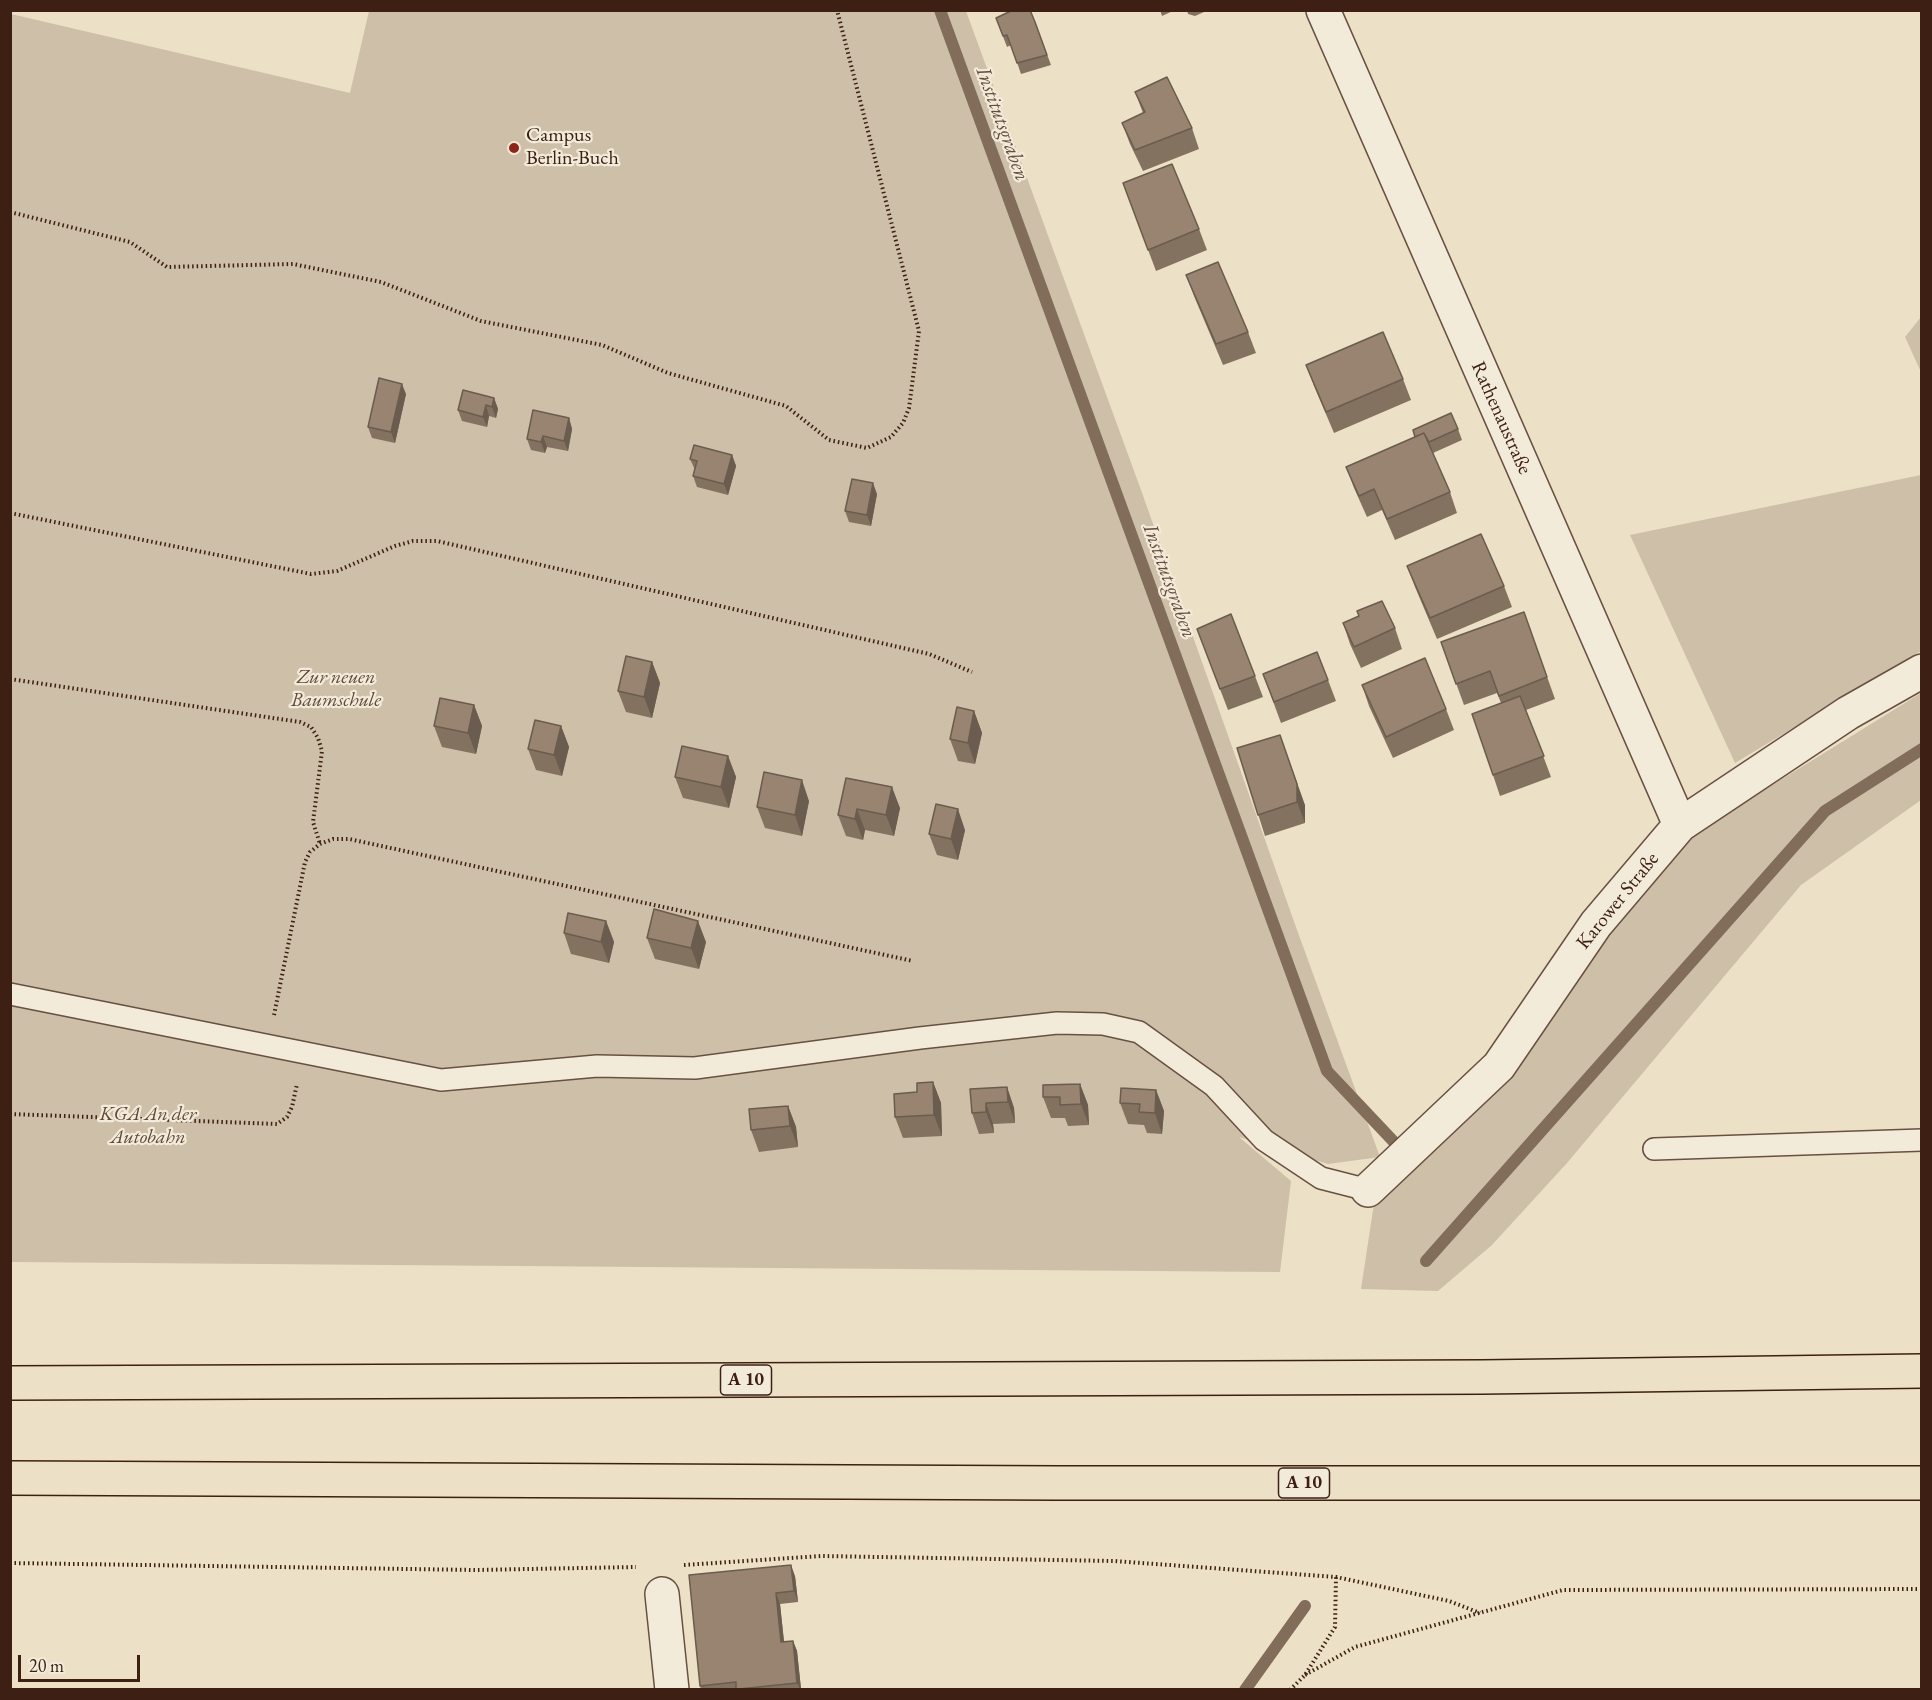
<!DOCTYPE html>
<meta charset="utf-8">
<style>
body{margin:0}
#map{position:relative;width:1932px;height:1700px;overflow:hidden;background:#ece0c6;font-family:"EB Garamond",serif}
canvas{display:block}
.frame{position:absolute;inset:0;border:12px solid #3d2013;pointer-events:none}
.scale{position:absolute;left:18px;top:1655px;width:122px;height:27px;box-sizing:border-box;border:3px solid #3d2013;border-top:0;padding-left:8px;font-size:18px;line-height:21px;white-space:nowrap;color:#3d2013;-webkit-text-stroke:4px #f3ebda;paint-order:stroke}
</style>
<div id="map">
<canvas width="1932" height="1700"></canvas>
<div class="frame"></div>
<div class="scale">20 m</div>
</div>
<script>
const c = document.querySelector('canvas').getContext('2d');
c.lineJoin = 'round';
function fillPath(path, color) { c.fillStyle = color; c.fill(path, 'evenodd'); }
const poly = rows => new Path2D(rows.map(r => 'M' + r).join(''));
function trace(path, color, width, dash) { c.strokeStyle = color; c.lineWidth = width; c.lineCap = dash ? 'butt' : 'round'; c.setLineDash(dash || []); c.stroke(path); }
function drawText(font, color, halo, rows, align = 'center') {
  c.font = font + ' "EB Garamond",serif'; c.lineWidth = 4.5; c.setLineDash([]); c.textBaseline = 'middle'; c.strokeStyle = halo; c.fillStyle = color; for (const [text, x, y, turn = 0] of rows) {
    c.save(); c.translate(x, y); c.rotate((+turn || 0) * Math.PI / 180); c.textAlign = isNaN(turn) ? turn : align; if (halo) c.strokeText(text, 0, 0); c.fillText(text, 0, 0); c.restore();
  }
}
fillPath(poly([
 [369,11,966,11,1141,490,1297,930,1380,1157,1328,1164,1239,1137,1291,1181,1280,1272,11,1262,11,14,350,93],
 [1921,317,1921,372,1905,337],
 [1921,475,1921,651,1735,763,1630,535],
 [1921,693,1921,800,1801,885,1567,1163,1492,1245,1438,1291,1361,1289,1375,1197,1650,873,1703,828]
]), '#cebfa8');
trace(poly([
 [940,10,1327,1071,1395,1143],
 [1426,1261,1825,811,1922,749],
 [1245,1690,1305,1606]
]), '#826c5a', 12);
const service = poly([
 [10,994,441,1080,597,1066,695,1068,920,1038,1057,1023,1103,1024,1139,1032,1214,1086,1264,1140,1321,1178,1368,1190],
 [1654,1149,1922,1140]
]);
const minor = poly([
 [1323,10,1680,825],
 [1368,1190,1499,1066,1596,924,1680,825,1848,713,1922,671],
 [662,1594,672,1690]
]);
const motorway = poly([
 [10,1383,1482,1377,1922,1371],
 [10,1478,1057,1483,1922,1483]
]);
trace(service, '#695040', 24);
trace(minor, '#695040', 36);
trace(motorway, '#3d2013', 36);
trace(poly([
 [10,212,130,242,167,267,293,264,381,282,481,321,602,345,668,373,786,406,829,440,867,448,891,437,903,423,909,408,919,331,837,10],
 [10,513,311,574,337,571,395,546,413,541,437,541,929,654,972,672],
 [10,679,300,722,311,727,318,738,322,751,313,822,320,844],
 [274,1015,305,862,310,852,320,844,333,839,349,839,913,961],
 [10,1114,277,1124,287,1117,292,1107,297,1084],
 [10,1563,476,1570,636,1567],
 [684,1565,821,1556,1114,1561,1336,1577,1449,1601,1480,1613],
 [1305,1675,1355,1647,1563,1590,1922,1589],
 [1290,1690,1305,1675,1335,1627,1336,1577]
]), '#3d2013', 4, [1.5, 3]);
trace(service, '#f3ebda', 21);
trace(minor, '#f3ebda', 33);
trace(motorway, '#ece0c6', 33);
fillPath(poly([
 [1160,10,1175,10,1162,16],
 [1187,10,1204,10,1204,12,1195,16,1188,14],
 [996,18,1035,22,1051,65,1021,74,1011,45,1007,47],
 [1135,92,1192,128,1199,149,1143,171,1130,144,1122,123,1143,113],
 [1123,183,1199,229,1207,250,1156,271],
 [1186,275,1248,332,1256,353,1223,365,1194,296],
 [1306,365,1403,379,1411,400,1334,433,1314,386],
 [406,394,395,443,372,438,368,427],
 [494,398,498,409,496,418,489,416,487,427,462,421,458,410],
 [569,418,572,429,568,451,547,447,545,453,531,450,527,439],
 [1458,429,1462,440,1433,453,1450,492,1457,513,1395,540,1382,510,1367,517,1354,488,1346,467,1415,437],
 [732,455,736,466,728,495,697,487,693,476,695,470,690,459],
 [877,494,871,526,849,522,845,511],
 [1407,566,1504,586,1512,607,1437,639,1415,587],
 [1524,612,1555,699,1526,710,1551,777,1500,796,1493,775,1501,703,1497,693,1464,705,1441,642],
 [1343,623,1395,628,1402,649,1361,668,1350,644],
 [1197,629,1255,676,1263,697,1228,710],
 [652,662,660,683,652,718,626,712,618,691],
 [1263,674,1328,680,1336,701,1281,723],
 [1362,685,1446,709,1454,730,1393,758,1369,706],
 [474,705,482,726,476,754,442,747,434,726],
 [974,711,982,733,975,764,958,761,950,739],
 [561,726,569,747,562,776,536,770,528,749],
 [1237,748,1305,805,1305,823,1265,836],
 [728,756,736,777,729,808,683,798,675,777],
 [846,778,900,808,894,836,865,830,863,840,846,836,838,815],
 [809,801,802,836,765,828,757,807],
 [965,830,958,860,937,855,929,834],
 [606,921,614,942,609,963,571,954,564,933],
 [647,938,706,942,699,969,655,959],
 [933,1082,941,1103,942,1136,903,1138,895,1117,917,1092],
 [1080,1084,1088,1105,1089,1125,1068,1126,1065,1118,1051,1118,1043,1097],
 [1007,1087,1014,1108,1015,1123,993,1124,994,1133,979,1134,972,1113],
 [1156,1090,1164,1111,1162,1134,1147,1133,1144,1125,1128,1124,1120,1103],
 [788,1106,796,1127,798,1147,759,1152,751,1130],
 [689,1575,795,1576,798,1602,780,1604,784,1641,793,1641,797,1651,801,1689,701,1689,700,1686]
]), '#837260');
fillPath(poly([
 [402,384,406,394,395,443,391,432],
 [494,398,498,409,496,418,492,407],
 [486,405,489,416,487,427,483,417],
 [569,418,572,429,568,451,564,441],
 [543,436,547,447,545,453,541,442],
 [732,455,736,466,728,495,724,484],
 [873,483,877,494,871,526,867,515],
 [652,662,660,683,652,718,644,697],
 [474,705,482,726,476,754,468,733],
 [974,711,982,733,975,764,968,743],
 [561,726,569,747,562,776,554,755],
 [1280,735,1305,805,1305,823,1297,802],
 [728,756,736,777,729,808,721,787],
 [802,780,809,801,802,836,795,815],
 [892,787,900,808,894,836,886,815],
 [857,809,865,830,863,840,855,819],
 [958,809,965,830,958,860,951,839],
 [606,921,614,942,609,963,601,942],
 [698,921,706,942,699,969,691,948],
 [933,1082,941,1103,942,1136,934,1115],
 [1080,1084,1088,1105,1089,1125,1081,1104],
 [1007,1087,1014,1108,1015,1123,1008,1102],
 [1156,1090,1164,1111,1162,1134,1155,1113],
 [986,1103,993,1124,994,1133,986,1112],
 [788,1106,796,1127,798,1147,790,1126],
 [791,1565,795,1576,798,1602,794,1591],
 [776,1593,780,1604,785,1652,781,1642],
 [793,1641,797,1651,801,1689,800,1689,797,1683]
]), '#6a5c4e');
const building = poly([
 [1013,10,1030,10,1035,22,1047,55,1017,63,1007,35,1003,36,996,18,1013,10],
 [1167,77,1192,128,1135,150,1122,123,1145,112,1135,92,1167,77],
 [1172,164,1199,229,1148,250,1123,183,1172,164],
 [1218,262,1248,332,1216,344,1186,275,1218,262],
 [1383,332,1403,379,1326,412,1306,365,1383,332],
 [379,378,402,384,391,432,368,427,379,378],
 [463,390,494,398,492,407,486,405,483,417,458,410,463,390],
 [533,410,569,418,564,441,543,436,541,442,527,439,533,410],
 [1451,413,1458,429,1429,442,1424,433,1415,437,1413,430,1451,413],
 [1424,433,1450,492,1387,519,1374,489,1359,496,1346,467,1424,433],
 [694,445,732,455,724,484,693,476,697,461,690,459,694,445],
 [852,479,873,483,867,515,845,511,852,479],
 [1481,534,1504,586,1430,618,1407,566,1481,534],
 [1382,601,1395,628,1354,647,1343,623,1359,616,1357,611,1382,601],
 [1524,612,1547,677,1499,696,1490,671,1456,684,1441,642,1524,612],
 [1231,614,1255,676,1220,689,1197,629,1231,614],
 [1317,652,1328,680,1274,702,1263,674,1317,652],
 [626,656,652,662,644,697,618,691,626,656],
 [1425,658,1446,709,1386,737,1362,685,1425,658],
 [1520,696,1544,756,1493,775,1472,714,1520,696],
 [440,698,474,705,468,733,434,726,440,698],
 [957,707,974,711,968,743,950,739,957,707],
 [535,720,561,726,554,755,528,749,535,720],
 [1280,735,1297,784,1297,802,1258,815,1237,748,1280,735],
 [682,746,728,756,721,787,675,777,682,746],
 [764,772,802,780,795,815,757,807,764,772],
 [846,778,892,787,886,815,857,809,855,819,838,815,846,778],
 [936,804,958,809,951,839,929,834,936,804],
 [654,909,698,921,691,948,647,938,654,909],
 [568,913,606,921,601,942,564,933,568,913],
 [933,1082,934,1115,895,1117,894,1094,917,1092,917,1083,933,1082],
 [1080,1084,1081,1104,1060,1105,1060,1097,1043,1097,1043,1085,1080,1084],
 [1007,1087,1008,1102,986,1103,986,1112,972,1113,970,1089,1007,1087],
 [1121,1088,1156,1090,1155,1113,1139,1112,1140,1104,1120,1103,1121,1088],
 [788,1106,790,1126,751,1130,749,1109,788,1106],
 [791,1565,794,1591,776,1593,781,1642,793,1641,797,1683,739,1689,736,1689,736,1682,700,1686,689,1575,791,1565]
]);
fillPath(building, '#988470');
trace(building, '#6a5c4e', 1.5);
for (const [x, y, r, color] of [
 [514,148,6,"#8f2418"]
]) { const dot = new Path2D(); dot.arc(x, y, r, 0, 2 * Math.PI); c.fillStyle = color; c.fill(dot); trace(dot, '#f3ebda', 2); }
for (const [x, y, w] of [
 [746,1380,51],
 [1304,1483,51]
]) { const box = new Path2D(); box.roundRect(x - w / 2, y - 15, w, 30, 4.5); c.fillStyle = '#f3ebda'; c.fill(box); trace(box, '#3d2013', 1.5); }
drawText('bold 18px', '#3d2013', null, [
 ["A 10",746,1380],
 ["A 10",1304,1483]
]);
drawText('20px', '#3d2013', '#f3ebda', [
 ["Campus",526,136],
 ["Berlin-Buch",526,159]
], 'left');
drawText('20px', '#3d2013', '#f3ebda', [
 ["Rathenaustraße",1501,418,66],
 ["Karower Straße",1618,901,-51]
]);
drawText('italic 20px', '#614838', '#f3ebda', [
 ["Zur neuen",336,678],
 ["Baumschule",336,701],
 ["KGA An der",148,1115],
 ["Autobahn",148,1138]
]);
drawText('italic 21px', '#654c3c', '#f3ebda', [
 ["Institutsgraben",1002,124,70],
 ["Institutsgraben",1169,581,70]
]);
</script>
